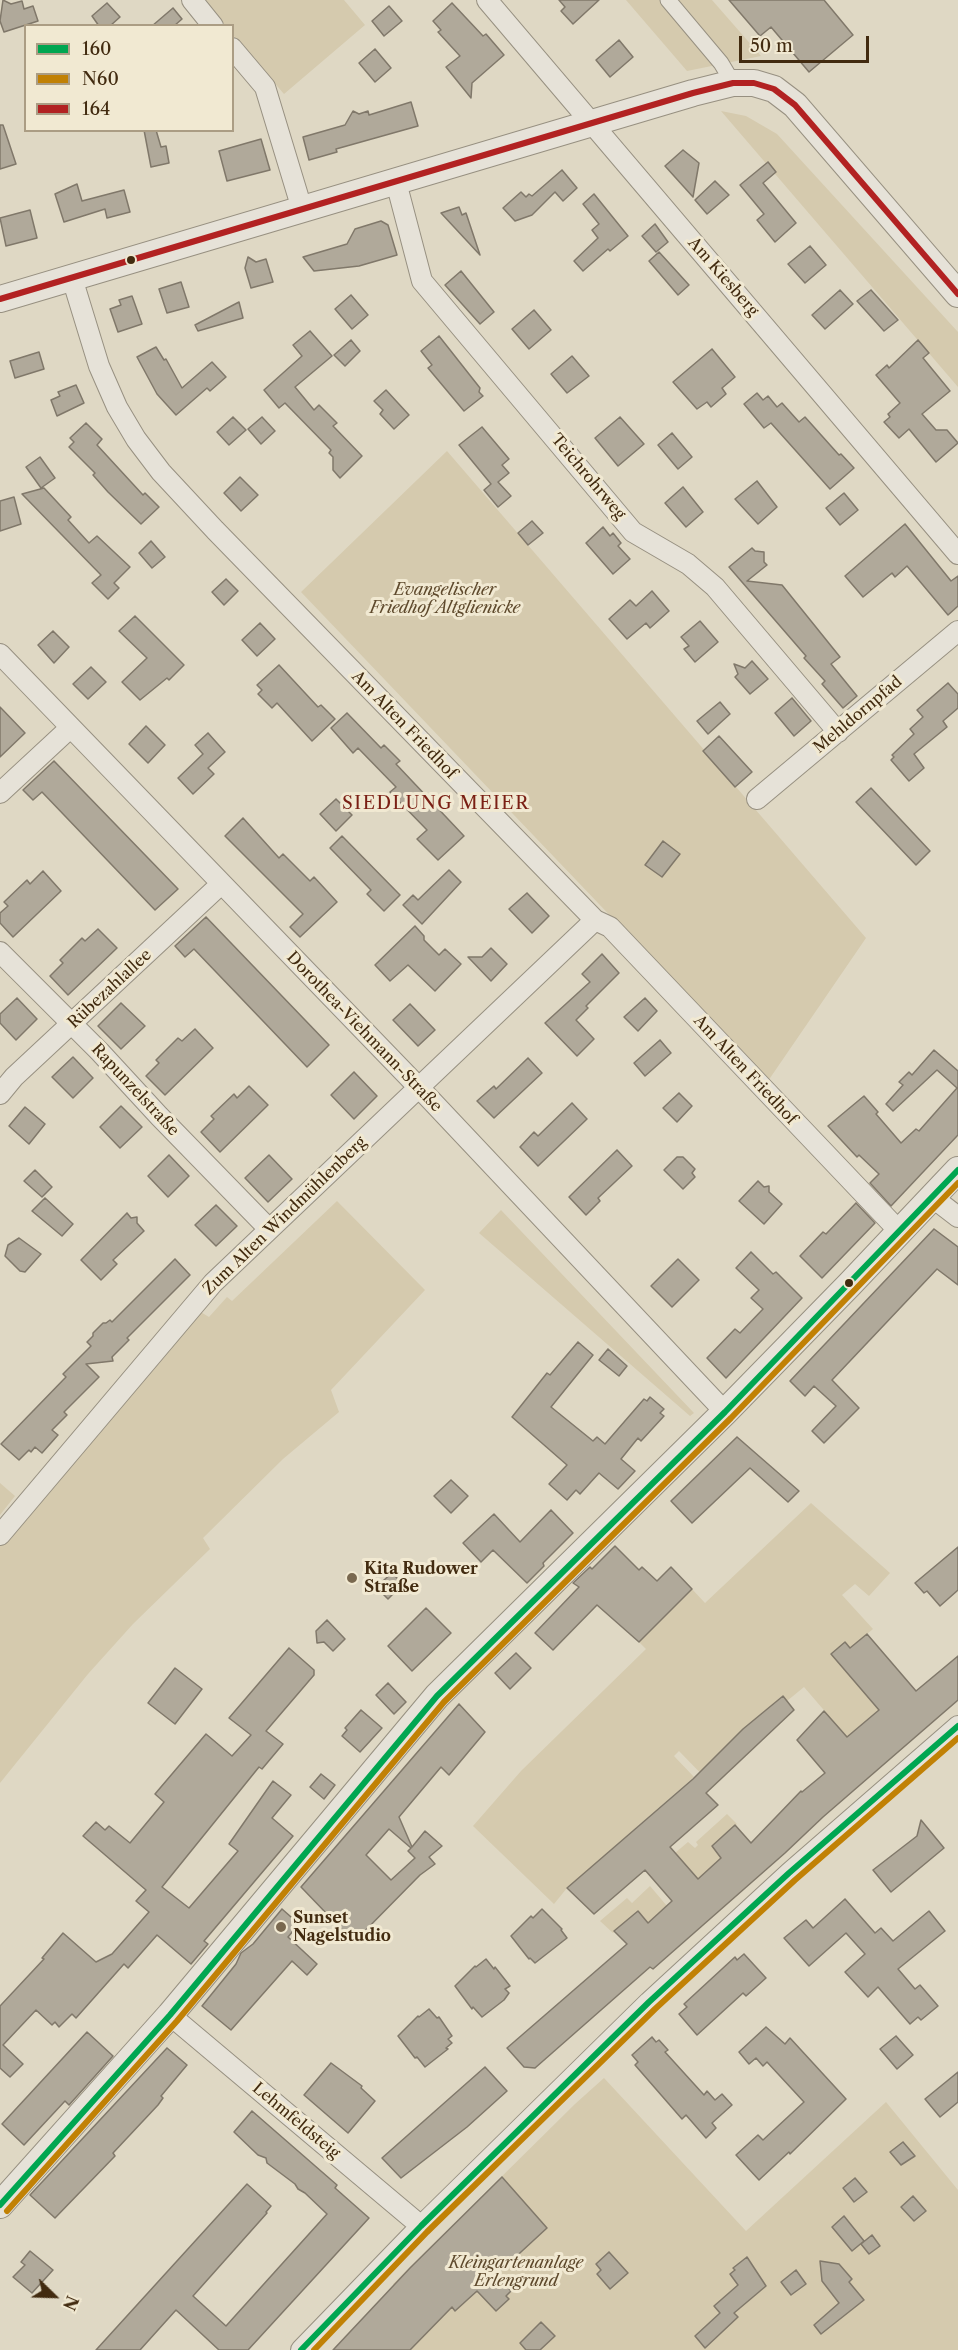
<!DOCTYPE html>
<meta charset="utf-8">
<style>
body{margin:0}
#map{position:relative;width:958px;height:2350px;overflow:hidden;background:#dfd8c4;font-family:"Libre Caslon Text",serif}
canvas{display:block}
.legend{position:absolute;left:24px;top:24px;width:210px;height:108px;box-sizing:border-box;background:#f1e9d2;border:2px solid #ab9d84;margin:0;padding:8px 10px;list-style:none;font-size:18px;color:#422b10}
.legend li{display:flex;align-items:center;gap:12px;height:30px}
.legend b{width:30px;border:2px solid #ab9d84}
.north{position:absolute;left:24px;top:2266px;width:60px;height:60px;-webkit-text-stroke:4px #f1e9d2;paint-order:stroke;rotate:113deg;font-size:16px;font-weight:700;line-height:24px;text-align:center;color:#422b10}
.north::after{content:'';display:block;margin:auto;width:21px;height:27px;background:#422b10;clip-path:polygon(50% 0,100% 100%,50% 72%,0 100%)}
.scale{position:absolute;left:739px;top:36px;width:130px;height:27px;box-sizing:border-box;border:3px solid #422b10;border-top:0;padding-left:8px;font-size:18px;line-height:21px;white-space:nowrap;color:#422b10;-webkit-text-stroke:4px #f1e9d2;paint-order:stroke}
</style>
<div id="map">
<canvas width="958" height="2350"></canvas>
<ul class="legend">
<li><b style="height:8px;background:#00a651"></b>160</li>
<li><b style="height:8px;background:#c18105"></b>N60</li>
<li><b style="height:8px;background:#b22222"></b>164</li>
</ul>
<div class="north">N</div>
<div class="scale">50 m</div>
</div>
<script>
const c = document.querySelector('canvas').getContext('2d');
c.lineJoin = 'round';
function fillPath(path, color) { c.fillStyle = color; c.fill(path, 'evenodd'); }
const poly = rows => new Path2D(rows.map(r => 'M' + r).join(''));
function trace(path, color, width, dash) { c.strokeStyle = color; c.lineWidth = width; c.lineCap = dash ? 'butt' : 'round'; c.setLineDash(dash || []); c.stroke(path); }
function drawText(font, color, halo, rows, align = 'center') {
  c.font = font + ' "Libre Caslon Text",serif'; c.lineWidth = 6; c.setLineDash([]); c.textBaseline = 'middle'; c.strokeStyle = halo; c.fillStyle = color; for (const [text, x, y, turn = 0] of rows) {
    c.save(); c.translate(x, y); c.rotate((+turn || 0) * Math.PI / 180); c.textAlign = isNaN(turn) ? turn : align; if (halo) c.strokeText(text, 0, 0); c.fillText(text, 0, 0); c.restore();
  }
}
fillPath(poly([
 [203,0,344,0,365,25,284,94,233,35,232,26,225,25],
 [626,0,712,0,761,56,687,71],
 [721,111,746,116,777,134,958,332,958,387],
 [447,451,866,938,768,1081,301,592],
 [337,1201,425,1290,331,1390,339,1412,283,1459,203,1538,210,1549,133,1624,88,1674,0,1783,0,1540,199,1311,209,1317,227,1297,232,1301],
 [501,1210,694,1413,690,1416,479,1233],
 [0,1483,15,1496,0,1515],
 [811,1503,890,1573,869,1596,855,1584,842,1595,873,1629,850,1648,845,1643,832,1654,879,1710,847,1737,804,1687,787,1701,782,1696,739,1733,708,1764,713,1786,679,1751,674,1756,694,1777,567,1888,554,1904,473,1826,521,1771,646,1649,639,1642,692,1589,705,1603],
 [727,1814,737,1824,712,1846,721,1858,698,1879,675,1853,688,1842,695,1848,698,1845,696,1842],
 [650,1886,667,1906,648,1923,638,1911,613,1933,600,1921,627,1898,632,1903],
 [604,2078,746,2231,886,2102,958,2190,958,2350,333,2350,396,2288,393,2284,575,2104]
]), '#d5caae');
const building = poly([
 [3,0,11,4,22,1,24,9,33,6,38,21,4,32,0,21,3,0],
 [559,0,599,0,573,24,561,11,565,7,559,0],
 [729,0,824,0,853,35,809,72,771,27,760,36,729,0],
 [107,3,120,17,110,26,99,26,92,16,107,3],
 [452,3,483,36,486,34,504,55,472,83,471,98,446,67,460,56,438,32,441,30,433,21,452,3],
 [389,6,402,21,384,36,372,21,389,6],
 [173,8,182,19,174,26,152,26,173,8],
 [619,40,633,57,610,77,596,60,619,40],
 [375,49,391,68,375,82,359,63,375,49],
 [411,102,418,126,336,149,337,152,309,160,303,137,345,125,353,111,359,114,368,111,369,115,411,102],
 [0,125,3,125,16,164,0,169,0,125],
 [144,130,156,130,161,147,166,146,169,163,151,167,144,130],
 [261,139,270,170,227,181,219,151,261,139],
 [683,150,699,163,693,197,665,166,683,150],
 [768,162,776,172,763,183,796,223,775,242,757,220,764,214,740,185,768,162],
 [562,170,577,188,563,201,555,192,532,215,515,221,503,208,521,192,526,197,529,194,532,196,562,170],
 [715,181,729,195,707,214,695,200,715,181],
 [77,184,82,201,124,190,130,212,107,218,105,209,64,222,55,194,77,184],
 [594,194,628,236,610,251,608,249,583,271,574,261,598,238,592,230,599,224,583,204,594,194],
 [459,207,462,215,466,213,480,255,441,213,459,207],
 [30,210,37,238,6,246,0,218,30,210],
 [381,221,388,225,397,255,359,266,314,271,303,257,347,244,355,229,381,221],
 [655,224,668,242,656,252,642,236,655,224],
 [810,246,826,265,805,283,788,264,810,246],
 [659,252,689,285,678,295,649,261,659,252],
 [248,257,256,262,266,259,273,282,251,288,245,268,248,257],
 [461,271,494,312,480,324,445,285,461,271],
 [181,282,189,307,167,313,159,289,181,282],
 [840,290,853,304,825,329,812,315,840,290],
 [871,290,898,320,884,331,857,301,871,290],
 [351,295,368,315,352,329,335,309,351,295],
 [132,296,142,324,118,332,110,309,121,305,119,300,132,296],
 [239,302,243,318,198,331,195,325,239,302],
 [534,310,551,330,529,349,512,329,534,310],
 [310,331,332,356,295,387,314,410,319,405,337,423,333,426,362,456,340,478,333,470,333,457,329,453,331,450,285,403,279,408,264,390,302,356,293,345,310,331],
 [439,336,480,388,479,392,483,396,464,411,428,368,432,365,421,351,439,336],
 [351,340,360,351,345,366,334,355,351,340],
 [918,340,929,353,923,358,950,391,922,414,936,430,947,430,958,443,936,462,909,429,899,438,884,422,890,417,888,414,900,403,876,375,887,365,889,368,918,340],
 [156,347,164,360,166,359,182,388,212,362,226,377,210,391,207,388,176,415,157,394,137,357,156,347],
 [712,349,735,377,722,388,726,394,711,407,707,402,697,409,673,382,712,349],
 [39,352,44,369,15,378,10,361,39,352],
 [572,356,589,376,567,393,551,374,572,356],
 [76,385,84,403,57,416,51,400,60,396,58,392,76,385],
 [386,390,409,415,394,429,380,414,383,410,374,401,386,390],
 [757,393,763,400,768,396,777,407,782,403,799,422,805,417,839,455,841,454,854,468,830,489,771,423,764,428,744,404,757,393],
 [233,417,246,430,229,445,217,432,233,417],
 [262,417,275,431,261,444,248,429,262,417],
 [620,417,644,444,618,466,595,438,620,417],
 [86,423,102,439,97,445,143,495,145,493,159,507,141,524,108,492,93,475,95,473,69,447,74,442,70,438,86,423],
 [482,427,509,459,502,465,509,473,498,482,511,496,498,507,484,490,491,484,459,445,482,427],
 [672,433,692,457,678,469,658,445,672,433],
 [40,457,55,478,41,488,26,467,40,457],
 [240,477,258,495,241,511,224,493,240,477],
 [757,481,777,507,758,524,735,499,757,481],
 [683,487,703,512,686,527,665,503,683,487],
 [44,488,71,517,68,520,89,543,97,536,130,567,114,583,119,588,108,599,92,583,101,575,22,494,44,488],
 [844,493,858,510,840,525,826,508,844,493],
 [14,497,21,524,0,531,0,501,14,497],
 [532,521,543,533,528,545,518,533,532,521],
 [905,524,951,581,958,576,958,606,948,615,907,566,895,577,892,573,863,597,845,576,905,524],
 [603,527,610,536,613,533,621,543,618,546,630,559,613,574,586,543,603,527],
 [151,541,165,557,152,568,139,553,151,541],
 [752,548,755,551,764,552,764,562,767,565,747,581,782,585,840,657,831,664,857,696,843,708,822,684,825,681,804,658,806,656,729,567,752,548],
 [226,579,238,591,224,605,212,592,226,579],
 [652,591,669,611,650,628,646,623,627,639,609,619,630,600,636,606,652,591],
 [135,616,184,665,169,680,167,678,140,700,122,682,147,658,119,631,135,616],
 [700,621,718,642,695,662,684,649,689,646,681,637,700,621],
 [260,623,275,639,257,656,242,640,260,623],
 [53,631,69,647,54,663,38,645,53,631],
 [752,661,768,679,750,694,735,677,738,674,734,664,745,668,752,661],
 [279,665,318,707,321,705,335,719,312,741,277,703,272,708,258,694,262,690,257,685,279,665],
 [91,667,106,682,88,699,73,684,91,667],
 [948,683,958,694,958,708,943,721,947,727,914,754,924,768,909,781,891,760,894,757,892,755,914,734,910,729,923,717,917,710,948,683],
 [792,698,811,721,794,736,775,713,792,698],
 [720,702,730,714,708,734,697,721,720,702],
 [0,707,25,733,0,757,0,707],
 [347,713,381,748,384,745,400,761,396,764,464,836,438,860,417,839,427,830,390,792,396,787,358,748,353,753,331,728,347,713],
 [146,726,165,745,148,763,129,744,146,726],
 [208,733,225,752,208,768,214,774,193,794,178,778,203,754,195,745,208,733],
 [719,736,752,772,735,787,703,751,719,736],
 [54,761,178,889,155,910,42,792,33,800,23,790,54,761],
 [871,788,930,851,916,865,856,802,871,788],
 [336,799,352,815,336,831,320,814,336,799],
 [243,818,279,858,283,854,310,881,314,877,337,902,300,937,290,927,303,914,225,836,243,818],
 [342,836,400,895,384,911,367,894,371,890,330,848,342,836],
 [663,841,680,854,662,877,645,865,663,841],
 [449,870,461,882,422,924,403,905,413,895,418,900,449,870],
 [43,871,61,891,13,937,0,923,0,913,8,906,4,902,27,880,30,884,43,871],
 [527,893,549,916,532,933,509,909,527,893],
 [206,917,329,1045,307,1067,194,949,185,957,175,946,206,917],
 [415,926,424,936,424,940,439,955,445,949,461,964,435,991,408,965,390,981,375,965,415,926],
 [98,929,117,948,68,995,50,976,63,963,60,960,82,938,85,941,98,929],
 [491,948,507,964,491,981,468,957,482,957,491,948],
 [602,954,619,973,586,1006,588,1008,576,1020,594,1039,577,1056,545,1023,590,982,582,974,602,954],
 [17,998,37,1019,16,1040,0,1023,0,1014,17,998],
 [645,998,657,1011,638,1031,624,1017,645,998],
 [121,1003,145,1026,121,1049,98,1026,121,1003],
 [410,1004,435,1030,418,1046,393,1020,410,1004],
 [195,1029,213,1048,165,1095,146,1076,159,1063,156,1060,178,1038,182,1041,195,1029],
 [660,1040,671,1053,645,1076,634,1063,660,1040],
 [934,1050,958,1071,958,1135,891,1206,870,1183,879,1174,859,1155,857,1157,828,1126,864,1096,878,1112,876,1114,901,1143,916,1129,919,1131,957,1088,937,1070,893,1111,886,1104,903,1085,899,1082,909,1072,912,1075,934,1050],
 [73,1057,93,1078,73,1098,52,1077,73,1057],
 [528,1058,542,1073,494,1118,477,1101,494,1086,496,1089,528,1058],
 [354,1072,377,1096,354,1119,331,1095,354,1072],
 [249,1086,268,1105,220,1152,201,1132,214,1119,211,1116,234,1094,237,1098,249,1086],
 [679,1093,692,1106,677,1122,663,1108,679,1093],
 [572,1103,587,1119,538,1166,520,1147,534,1132,538,1136,572,1103],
 [121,1106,142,1127,120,1148,100,1127,121,1106],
 [25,1107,45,1124,29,1144,9,1126,25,1107],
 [617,1150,632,1166,598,1198,600,1201,586,1215,569,1197,617,1150],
 [169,1155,189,1176,168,1197,148,1176,169,1155],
 [269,1155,292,1179,268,1202,245,1178,269,1155],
 [677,1157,683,1157,695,1169,692,1173,695,1177,683,1189,664,1170,677,1157],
 [35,1170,52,1187,42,1197,24,1181,35,1170],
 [758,1181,764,1187,769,1186,769,1192,782,1204,764,1224,739,1201,758,1181],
 [45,1198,73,1224,62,1236,32,1211,45,1198],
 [856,1203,875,1223,822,1278,800,1256,823,1232,826,1234,856,1203],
 [216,1205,237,1226,216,1246,195,1225,216,1205],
 [127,1213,131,1218,137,1217,137,1223,144,1231,113,1260,117,1264,101,1280,81,1260,127,1213],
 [934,1229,958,1247,958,1285,937,1269,832,1380,859,1408,824,1443,812,1431,836,1406,814,1386,805,1396,790,1381,934,1229],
 [19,1238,41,1254,25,1272,20,1271,5,1256,8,1245,19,1238],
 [751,1252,773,1274,776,1272,802,1298,726,1378,707,1358,735,1329,740,1333,763,1309,751,1298,759,1290,736,1268,751,1252],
 [175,1259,190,1275,127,1338,129,1340,112,1357,113,1361,86,1364,99,1377,64,1412,67,1415,52,1430,58,1435,42,1453,35,1447,31,1452,29,1450,19,1460,1,1444,66,1377,63,1374,91,1346,87,1342,93,1336,93,1333,103,1323,106,1323,110,1320,112,1322,175,1259],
 [678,1259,699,1280,672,1307,651,1286,678,1259],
 [578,1342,593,1355,551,1407,593,1441,597,1437,605,1444,644,1399,647,1401,650,1397,664,1409,660,1413,664,1416,641,1441,638,1438,621,1459,635,1471,618,1489,599,1473,580,1494,576,1490,567,1500,549,1484,567,1465,512,1417,547,1373,550,1375,578,1342],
 [608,1349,627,1366,619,1376,599,1360,608,1349],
 [737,1437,799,1491,788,1502,750,1468,692,1523,671,1501,737,1437],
 [451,1480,468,1496,451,1513,434,1496,451,1480],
 [551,1510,573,1533,543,1563,544,1566,527,1583,493,1550,481,1562,463,1543,494,1514,520,1542,551,1510],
 [615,1546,639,1570,642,1567,657,1581,671,1567,692,1589,639,1642,597,1605,553,1650,535,1633,579,1587,573,1583,590,1567,592,1569,615,1546],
 [958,1547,958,1590,940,1606,927,1591,924,1593,915,1583,958,1547],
 [392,1573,403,1584,388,1599,376,1587,392,1573],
 [426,1608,451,1633,412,1671,388,1646,426,1608],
 [327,1620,345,1639,333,1651,324,1642,317,1643,316,1631,327,1620],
 [867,1634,916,1691,958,1656,958,1700,823,1817,785,1853,653,1969,650,1967,535,2068,524,2067,507,2048,627,1944,614,1931,638,1911,648,1923,672,1901,645,1870,594,1914,567,1888,693,1779,743,1729,783,1696,794,1710,706,1793,718,1805,670,1847,698,1879,721,1858,712,1846,735,1825,751,1843,801,1791,802,1792,825,1773,797,1740,824,1711,847,1737,879,1710,831,1654,845,1642,850,1648,867,1634],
 [289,1648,314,1670,314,1675,266,1731,283,1744,262,1769,259,1767,162,1887,189,1908,238,1851,229,1844,273,1781,291,1795,272,1818,293,1836,204,1941,208,1944,191,1964,157,1935,128,1968,124,1964,76,2018,72,2014,59,2027,55,2022,52,2025,36,2010,3,2045,23,2064,10,2077,0,2068,0,2006,44,1959,42,1958,63,1933,96,1962,112,1954,149,1912,136,1901,146,1890,83,1836,96,1822,105,1830,109,1826,130,1843,164,1802,155,1794,206,1734,232,1756,251,1735,229,1718,289,1648],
 [516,1653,531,1668,510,1689,495,1673,516,1653],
 [175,1668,202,1689,175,1724,148,1703,175,1668],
 [388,1683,406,1702,394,1714,376,1695,388,1683],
 [459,1704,485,1732,449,1775,441,1767,399,1817,412,1847,425,1831,442,1846,429,1857,435,1864,420,1875,354,1942,301,1887,459,1704],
 [389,1829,411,1848,408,1851,415,1858,391,1880,366,1855,389,1829],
 [361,1710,382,1728,360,1752,342,1736,347,1730,345,1728,361,1710],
 [321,1774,335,1785,324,1799,310,1787,321,1774],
 [921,1820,944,1848,891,1892,873,1870,917,1836,921,1820],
 [845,1899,875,1933,881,1928,893,1941,929,1911,945,1931,898,1969,915,1989,920,1985,938,2006,921,2020,918,2017,910,2024,878,1987,868,1997,845,1972,865,1954,846,1933,809,1966,784,1938,806,1920,813,1928,845,1899],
 [282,1909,299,1924,288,1937,317,1964,307,1975,292,1961,231,2030,202,2006,236,1964,241,1953,253,1944,282,1909],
 [542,1909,562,1929,561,1930,567,1938,535,1963,530,1958,529,1959,511,1936,531,1916,533,1918,542,1909],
 [744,1954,766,1978,746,1996,743,1993,697,2035,679,2014,687,2007,684,2004,735,1957,737,1960,744,1954],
 [486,1959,494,1969,495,1967,510,1986,505,1989,509,1993,504,2000,482,2017,473,2007,472,2009,455,1986,475,1966,476,1967,486,1959],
 [429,2009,437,2018,439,2017,452,2036,448,2039,452,2043,446,2048,448,2049,425,2067,417,2057,415,2058,398,2036,418,2016,419,2017,429,2009],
 [766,2027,785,2044,790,2038,846,2099,790,2154,789,2152,759,2180,736,2155,758,2135,763,2140,804,2102,767,2062,763,2066,756,2058,749,2064,739,2052,766,2027],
 [87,2032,113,2056,69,2105,65,2101,24,2145,2,2124,87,2032],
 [896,2036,913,2055,897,2069,880,2049,896,2036],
 [652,2037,656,2042,659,2040,668,2050,665,2052,704,2095,707,2091,715,2100,722,2094,732,2105,712,2123,716,2128,706,2138,686,2115,682,2119,635,2065,638,2062,632,2055,652,2037],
 [167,2048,187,2065,161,2096,163,2098,158,2105,113,2153,115,2156,55,2218,30,2195,167,2048],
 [331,2063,362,2086,361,2088,375,2101,348,2133,304,2095,331,2063],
 [485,2067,507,2091,467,2127,401,2178,382,2158,485,2067],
 [958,2072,958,2102,940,2117,925,2099,958,2072],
 [252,2111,337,2185,335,2188,369,2218,248,2350,219,2350,176,2310,140,2350,96,2350,247,2184,271,2206,266,2212,267,2213,193,2296,226,2326,327,2214,305,2193,298,2189,295,2184,267,2163,266,2158,258,2155,234,2132,252,2111],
 [903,2142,915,2156,901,2165,890,2152,903,2142],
 [502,2177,547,2228,496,2275,511,2291,506,2296,509,2299,496,2311,477,2291,455,2311,452,2307,410,2350,333,2350,410,2268,502,2177],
 [855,2178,867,2192,854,2202,843,2188,855,2178],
 [913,2196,926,2211,914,2221,901,2207,913,2196],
 [844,2216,864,2241,852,2251,832,2227,844,2216],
 [872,2235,880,2246,869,2254,861,2244,872,2235],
 [30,2251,53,2270,32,2293,13,2277,25,2265,21,2262,30,2251],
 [609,2252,628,2273,610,2289,597,2274,601,2270,596,2264,609,2252],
 [747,2257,766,2286,734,2313,738,2317,705,2348,695,2336,720,2313,714,2306,738,2285,730,2274,735,2270,733,2268,747,2257],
 [820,2261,839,2264,852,2279,849,2282,864,2300,821,2334,814,2325,839,2303,822,2281,820,2261],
 [796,2270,806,2284,791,2295,781,2282,796,2270],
 [541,2322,555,2336,540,2350,526,2350,520,2343,541,2322]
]);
fillPath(building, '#b0a99a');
trace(building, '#80786a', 1.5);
const pedestrian = poly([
 [668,0,721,63,733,83]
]);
const minor = poly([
 [192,0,213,26],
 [487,0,958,554],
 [232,48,265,87,302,209],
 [396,182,422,281,633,532,688,564,715,587,838,732],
 [72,278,99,366,117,407,136,439,161,472,215,530,595,920,610,927,900,1232],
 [0,654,428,1097,725,1412],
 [0,793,70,728],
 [757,799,958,631],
 [0,952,100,1052,159,1116,269,1229],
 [0,1094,14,1077,220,885],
 [932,1197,958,1217],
 [0,1535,213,1283,595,920],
 [170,2015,421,2226],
 [301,2350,421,2226,649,2002,789,1873,958,1726]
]);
const tertiary = poly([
 [0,299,693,93,733,83,754,83,774,89,795,105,958,294],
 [0,2205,170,2015,437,1696,725,1412,850,1284,958,1170]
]);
trace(pedestrian, '#979081', 17);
trace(minor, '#979081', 22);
trace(tertiary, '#979081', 28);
trace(pedestrian, '#e6e2d8', 15);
trace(minor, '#e6e2d8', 20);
trace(tertiary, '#e6e2d8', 26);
trace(poly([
 [0,2205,170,2015,437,1696,725,1412,958,1170],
 [301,2350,421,2226,649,2002,789,1873,958,1726]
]), '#00a651', 6);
trace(poly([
 [7,2211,177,2021,444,1702,731,1418,958,1183],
 [314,2350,427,2232,655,2009,795,1880,958,1738]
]), '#c18105', 6);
trace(poly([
 [0,299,693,93,733,83,754,83,774,89,795,105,958,294]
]), '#b22222', 6);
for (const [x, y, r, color] of [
 [131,260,5,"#422b10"],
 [849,1283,5,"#422b10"],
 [352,1578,6,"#79684f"],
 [281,1927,6,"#79684f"]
]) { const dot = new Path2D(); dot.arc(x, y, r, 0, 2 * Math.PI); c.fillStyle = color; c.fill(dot); trace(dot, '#f1e9d2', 2); }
drawText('16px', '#422b10', '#f1e9d2', [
 ["Am Kiesberg",723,277,49],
 ["Teichrohrweg",588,477,50],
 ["Mehldornpfad",858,715,-40],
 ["Am Alten Friedhof",404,725,46],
 ["Rübezahlallee",110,989,-43],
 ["Dorothea-Viehmann-Straße",364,1032,46],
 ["Am Alten Friedhof",745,1070,47],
 ["Rapunzelstraße",135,1090,47],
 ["Zum Alten Windmühlenberg",285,1216,-44],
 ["Lehmfeldsteig",296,2121,40]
]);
drawText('italic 16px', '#5e492c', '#f1e9d2', [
 ["Evangelischer",445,590],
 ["Friedhof Altglienicke",445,608],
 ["Kleingartenanlage",516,2263],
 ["Erlengrund",516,2281]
]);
drawText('bold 16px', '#422b10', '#f1e9d2', [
 ["Kita Rudower",364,1569],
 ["Straße",364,1587],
 ["Sunset",293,1918],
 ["Nagelstudio",293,1936]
], 'left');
c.letterSpacing = '1.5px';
drawText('18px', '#7a1f14', '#f1e9d2', [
 ["SIEDLUNG MEIER",436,804]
]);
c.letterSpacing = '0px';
</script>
